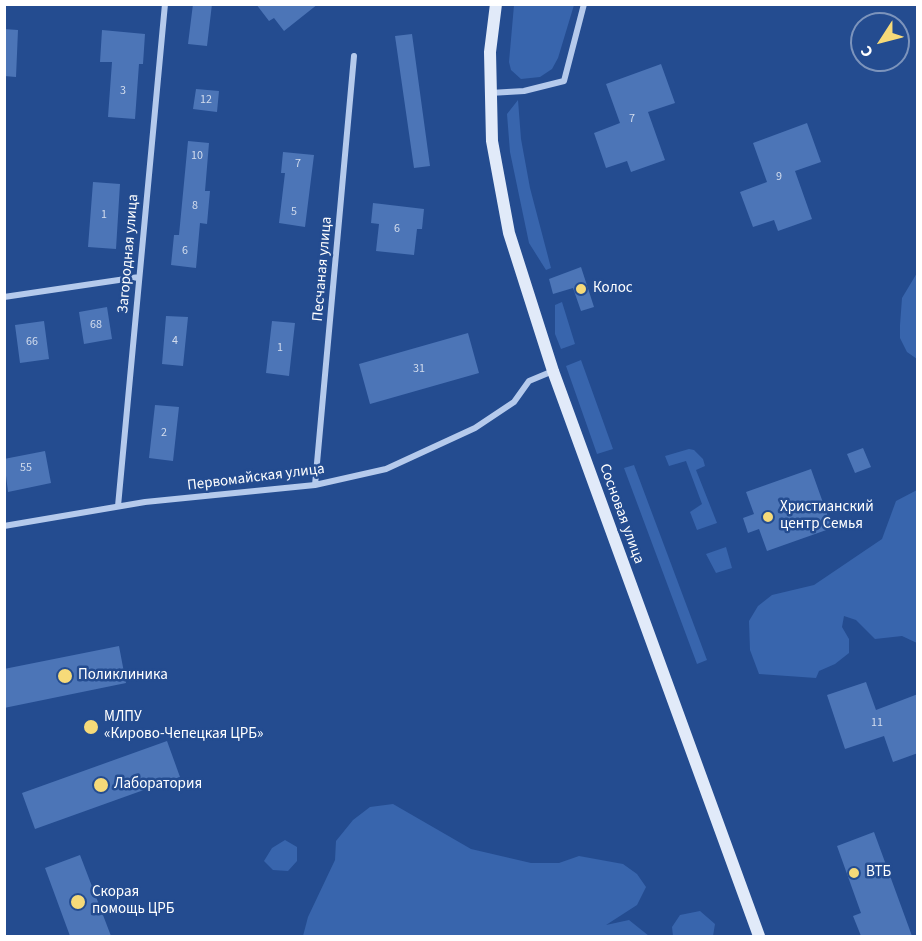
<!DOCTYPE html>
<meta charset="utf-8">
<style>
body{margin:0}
#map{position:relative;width:922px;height:941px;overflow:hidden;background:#244c90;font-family:"Source Sans 3",sans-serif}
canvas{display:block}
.frame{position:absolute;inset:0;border:6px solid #fff;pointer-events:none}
.north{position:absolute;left:850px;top:12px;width:60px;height:60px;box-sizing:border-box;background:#244c90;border:2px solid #7c94bc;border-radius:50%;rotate:234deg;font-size:16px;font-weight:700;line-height:24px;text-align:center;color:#fff}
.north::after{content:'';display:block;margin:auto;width:21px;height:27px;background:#f6da79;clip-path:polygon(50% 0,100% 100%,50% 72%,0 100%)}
</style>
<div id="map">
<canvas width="922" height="941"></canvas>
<div class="frame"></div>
<div class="north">С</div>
</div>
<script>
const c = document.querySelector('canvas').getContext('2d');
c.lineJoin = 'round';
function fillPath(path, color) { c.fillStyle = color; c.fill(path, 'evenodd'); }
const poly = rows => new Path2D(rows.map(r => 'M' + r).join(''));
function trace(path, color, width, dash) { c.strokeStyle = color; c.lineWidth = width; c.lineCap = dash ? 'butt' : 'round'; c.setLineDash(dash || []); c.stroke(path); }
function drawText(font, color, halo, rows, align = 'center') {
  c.font = font + ' "Source Sans 3",sans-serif'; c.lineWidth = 5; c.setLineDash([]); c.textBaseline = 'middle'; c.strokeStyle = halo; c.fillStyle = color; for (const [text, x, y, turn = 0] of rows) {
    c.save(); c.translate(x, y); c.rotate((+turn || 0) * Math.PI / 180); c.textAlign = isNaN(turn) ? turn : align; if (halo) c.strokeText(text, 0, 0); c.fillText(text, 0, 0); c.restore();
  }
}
fillPath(poly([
 [514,5,574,5,558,58,552,69,540,77,521,79,511,70,509,62],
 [518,100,521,139,530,188,551,268,546,270,529,243,510,152,507,114],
 [917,273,917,359,907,352,900,338,900,325,902,298],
 [562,302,575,344,561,349,555,334,555,305],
 [581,360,613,449,597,454,566,366],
 [689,449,694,450,703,459,705,466,696,470,717,523,697,530,690,512,702,504,686,461,669,466,665,456],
 [634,465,707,660,697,664,624,468],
 [917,490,917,643,902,636,875,639,856,620,844,616,842,627,849,639,849,653,835,664,819,671,816,678,759,674,750,650,749,621,758,606,772,595,814,585,882,539,896,501],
 [726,547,732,568,716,573,706,554],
 [393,804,471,849,531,863,559,863,579,856,623,864,637,874,646,887,637,905,606,925,629,920,649,936,303,936,308,917,335,860,336,841,353,820,370,807],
 [285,840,297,847,297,861,288,871,273,870,264,861,272,848],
 [700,911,715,924,713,936,673,936,672,927,680,915]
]), '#3865ad');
fillPath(poly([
 [193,4,212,4,207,46,188,44],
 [256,4,318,4,284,31,274,18,269,21],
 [4,29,18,30,16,77,4,76],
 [102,30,145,34,143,64,139,64,135,119,108,117,112,62,100,62],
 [412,34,430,166,414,168,395,36],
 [661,64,675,103,648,112,665,160,631,172,627,161,606,168,594,133,620,123,606,84],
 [196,89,219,91,217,112,193,109],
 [807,123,821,162,795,171,812,219,778,231,774,220,753,227,740,192,767,182,753,143],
 [188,141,209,143,205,191,210,191,207,224,200,223,196,268,171,265,174,235,179,235],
 [283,152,314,155,305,227,279,223,285,173,281,173],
 [93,182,120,184,116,249,88,247],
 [373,203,424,209,422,229,417,229,414,255,376,251,379,224,371,223],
 [581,267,594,307,581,311,573,288,553,294,549,279],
 [107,307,112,339,84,344,79,312],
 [166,316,188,317,183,366,162,364],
 [44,321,49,359,20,363,15,325],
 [272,321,295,323,289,376,266,373],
 [468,333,479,373,370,404,359,364],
 [155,405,179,407,173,461,149,458],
 [863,448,871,467,855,473,847,454],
 [45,451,51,483,8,492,4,459],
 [811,469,832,528,767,551,759,529,748,533,743,518,754,514,746,492],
 [119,646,126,683,4,708,4,669],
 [866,682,876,710,918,694,918,753,893,762,884,736,845,749,827,695],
 [167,741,180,777,35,829,22,793],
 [874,832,912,936,861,936,853,916,861,913,837,846],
 [80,855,111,936,70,936,45,868]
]), '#4c75b7');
trace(poly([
 [490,93,524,91,564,81,584,4],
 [4,297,139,277],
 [315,485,354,56],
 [118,506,165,4],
 [4,526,145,502,315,485,386,469,475,428,514,402,529,381,553,371]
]), '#b5caec', 6);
trace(poly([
 [496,4,490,52,492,141,509,233,553,371,759,936]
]), '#e1eaf9', 12);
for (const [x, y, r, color] of [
 [581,289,6,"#f6da79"],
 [768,517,6,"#f6da79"],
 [65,676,8,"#f6da79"],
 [91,727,8,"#f6da79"],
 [101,785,8,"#f6da79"],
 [854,873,6,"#f6da79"],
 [78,902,8,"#f6da79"]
]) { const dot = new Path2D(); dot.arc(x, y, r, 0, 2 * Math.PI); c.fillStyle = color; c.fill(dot); trace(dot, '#244c90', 2); }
drawText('12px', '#d2dced', null, [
 ["3",123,91],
 ["12",206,100],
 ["7",632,119],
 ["10",197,156],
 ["7",298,164],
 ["9",779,177],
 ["8",195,206],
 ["5",294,212],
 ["1",104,215],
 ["6",397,229],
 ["6",185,251],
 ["68",96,325],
 ["4",175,341],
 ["66",32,342],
 ["1",280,348],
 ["31",419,369],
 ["2",164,433],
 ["55",26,468],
 ["11",877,723]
]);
drawText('15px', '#fff', '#244c90', [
 ["Загородная улица",129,254,-85],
 ["Песчаная улица",323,269,-85],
 ["Первомайская улица",256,478,-7],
 ["Сосновая улица",621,514,70]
]);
drawText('15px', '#fff', '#244c90', [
 ["Колос",593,289],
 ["Христианский",780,508],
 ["центр Семья",780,525],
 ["Поликлиника",78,676],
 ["МЛПУ",104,718],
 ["«Кирово-Чепецкая ЦРБ»",104,735],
 ["Лаборатория",114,785],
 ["ВТБ",866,873],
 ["Скорая",92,893],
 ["помощь ЦРБ",92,910]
], 'left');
</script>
